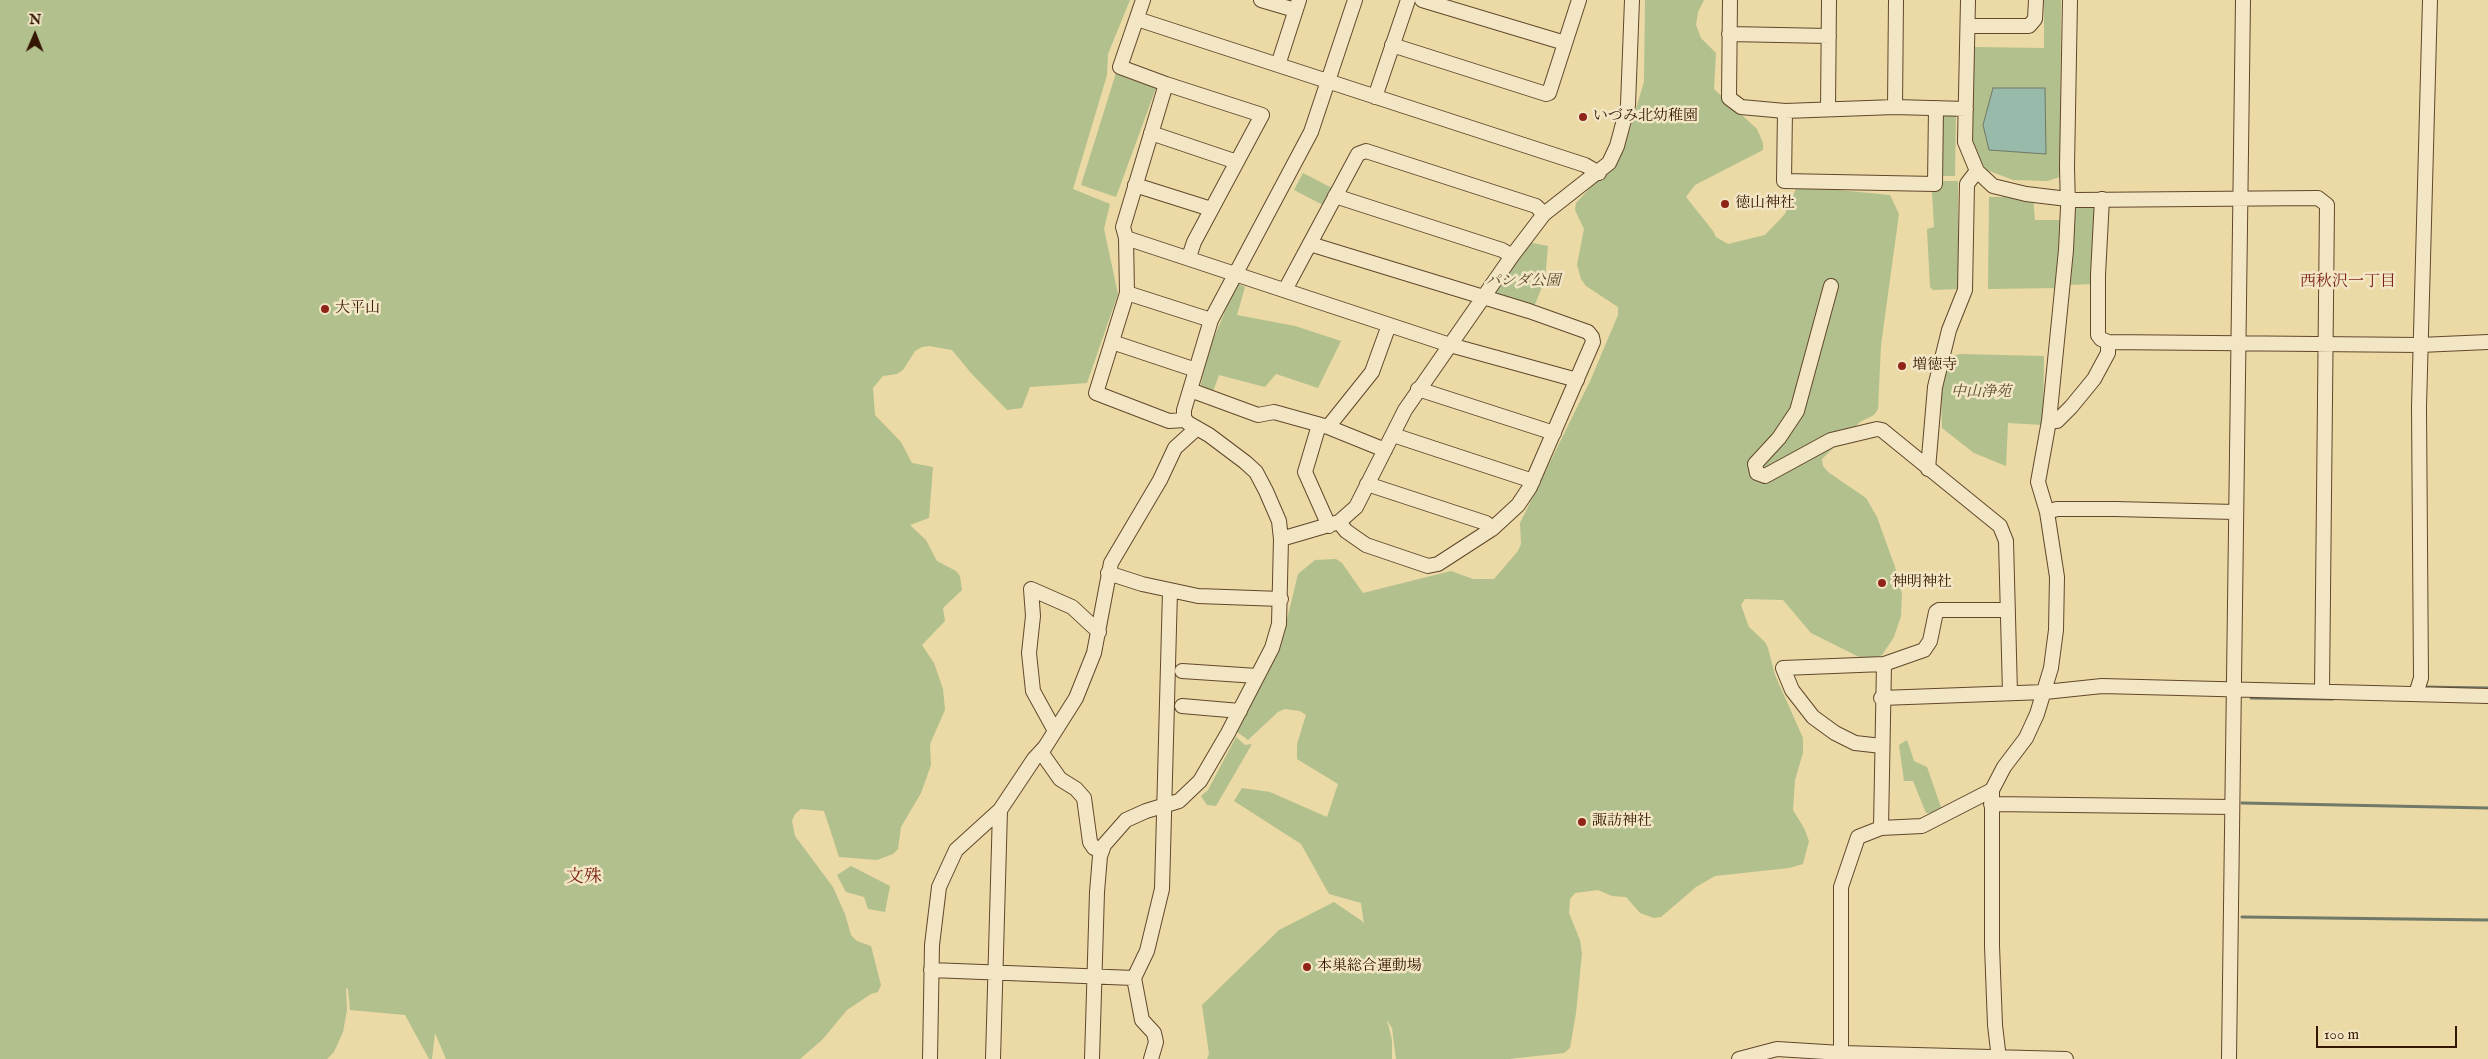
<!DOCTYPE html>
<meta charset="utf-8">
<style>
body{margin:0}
#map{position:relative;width:2488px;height:1059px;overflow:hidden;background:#ebd9a6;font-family:"IM FELL English",serif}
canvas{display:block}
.north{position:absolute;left:10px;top:10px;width:50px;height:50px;-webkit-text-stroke:4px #f2e6c5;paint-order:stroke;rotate:1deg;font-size:14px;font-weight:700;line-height:20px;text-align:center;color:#351602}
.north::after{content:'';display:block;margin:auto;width:18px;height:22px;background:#351602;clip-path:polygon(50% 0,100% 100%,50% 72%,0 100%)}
.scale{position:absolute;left:2316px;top:1026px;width:141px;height:22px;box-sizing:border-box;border:2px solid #351602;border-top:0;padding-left:6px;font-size:15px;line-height:18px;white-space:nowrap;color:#351602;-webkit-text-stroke:4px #f2e6c5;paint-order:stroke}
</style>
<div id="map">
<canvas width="2488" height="1059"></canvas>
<div class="north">N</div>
<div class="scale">100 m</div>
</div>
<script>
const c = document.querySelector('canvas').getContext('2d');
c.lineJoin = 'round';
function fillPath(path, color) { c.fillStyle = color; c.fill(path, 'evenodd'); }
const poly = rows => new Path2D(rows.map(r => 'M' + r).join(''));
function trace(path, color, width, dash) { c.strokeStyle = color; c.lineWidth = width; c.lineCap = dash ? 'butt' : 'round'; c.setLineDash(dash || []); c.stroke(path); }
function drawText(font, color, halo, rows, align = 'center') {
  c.font = font + ' "IM FELL English","Noto Serif JP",serif'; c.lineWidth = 5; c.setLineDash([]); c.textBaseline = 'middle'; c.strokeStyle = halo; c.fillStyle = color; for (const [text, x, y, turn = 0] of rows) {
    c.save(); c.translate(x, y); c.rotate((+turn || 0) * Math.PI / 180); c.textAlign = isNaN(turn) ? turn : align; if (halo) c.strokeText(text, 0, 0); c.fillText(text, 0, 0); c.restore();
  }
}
fillPath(poly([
 [0,0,1130,0,1108,54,1107,75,1073,189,1110,204,1104,229,1118,294,1087,383,1030,387,1022,408,1007,410,971,373,952,350,929,346,922,347,915,351,903,370,897,374,883,376,873,388,875,415,901,442,912,463,933,467,929,518,910,525,926,540,937,561,956,571,960,576,962,590,943,608,945,621,922,645,934,663,943,689,945,710,930,744,931,765,921,793,901,827,898,849,893,854,877,860,839,857,824,811,801,809,795,814,792,821,795,836,833,887,845,914,851,935,857,941,871,946,881,985,878,992,871,994,847,1010,822,1040,800,1059,446,1059,435,1033,432,1059,429,1059,405,1015,350,1010,348,989,346,988,347,1010,343,1032,334,1052,327,1059,0,1059],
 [1645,0,1704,0,1698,12,1696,25,1701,38,1716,53,1714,89,1757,129,1763,143,1763,150,1695,185,1686,197,1713,231,1716,237,1728,244,1765,235,1785,214,1797,186,1890,195,1899,214,1881,345,1878,409,1874,415,1860,422,1822,459,1823,466,1828,472,1866,498,1877,517,1895,567,1902,594,1901,616,1894,637,1882,655,1876,658,1861,658,1811,633,1783,600,1745,599,1741,605,1749,627,1765,642,1768,648,1775,675,1803,738,1803,753,1795,780,1793,810,1804,828,1809,841,1803,864,1789,868,1715,876,1696,887,1661,917,1654,918,1640,913,1626,897,1612,896,1598,890,1575,893,1570,899,1569,913,1580,940,1582,954,1576,1013,1570,1048,1564,1053,1509,1059,1396,1059,1392,1028,1387,1020,1392,1040,1392,1059,1207,1059,1209,1054,1202,1005,1279,930,1334,902,1362,921,1364,924,1361,903,1329,894,1301,844,1234,801,1242,788,1270,792,1327,817,1338,784,1297,759,1297,744,1306,715,1300,711,1285,709,1278,712,1248,740,1236,731,1281,644,1298,574,1315,560,1336,559,1342,563,1363,593,1451,571,1473,579,1494,579,1518,551,1521,544,1520,523,1591,379,1618,315,1618,307,1586,286,1581,279,1577,265,1584,229,1575,210,1576,203,1618,158,1628,135,1644,82],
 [2044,0,2061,0,2060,177,2047,181,2013,180,1987,170,1978,158,1969,136,1974,47,2044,48],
 [1116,73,1156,88,1116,197,1081,185],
 [1942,110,1956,110,1955,176,1941,176],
 [1303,173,1332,188,1323,205,1294,190],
 [1940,181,1958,181,1958,289,1933,290,1930,287,1927,229,1934,227,1932,192,1939,190],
 [1989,197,2033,197,2035,220,2063,220,2059,288,1988,289],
 [2095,204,2096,284,2068,285,2072,205],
 [1528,242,1548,246,1545,280,1533,309,1495,294,1495,289],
 [1237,283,1245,287,1237,315,1295,326,1341,341,1318,388,1276,374,1265,387,1219,375,1211,397,1199,393,1208,352],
 [1960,354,2044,356,2043,425,2008,423,2006,466,1974,453,1942,428,1941,392,1948,357],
 [1236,737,1245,745,1252,744,1216,806,1207,805,1201,796,1208,790],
 [1907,740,1914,761,1927,767,1943,813,1926,813,1913,781,1904,781,1899,745],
 [851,866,890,886,885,912,868,909,864,897,846,892,837,875]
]), '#b1c08c');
const water = poly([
 [1993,88,2045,88,2046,154,1989,150,1983,125,1993,88]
]);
fillPath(water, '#98baaa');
trace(water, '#707867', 1);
trace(poly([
 [2422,687,2488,688],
 [2251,698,2333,699],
 [2242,803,2488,808],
 [2242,917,2488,920]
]), '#707867', 3);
const minor = poly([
 [1143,0,1120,67,1166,84,1123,227,1126,238,1450,345,1577,380],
 [1261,0,1295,10],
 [1422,0,1565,43],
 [1730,0,1729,98,1741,107,1785,111,1895,107,1966,109],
 [1968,0,1965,142,1977,171,1993,186,2026,194,2076,200,2318,198,2327,205,2322,691],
 [1137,19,1585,165,1599,173],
 [1968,26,2029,26,2035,19,2036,0],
 [1729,34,1829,36],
 [1392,45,1546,94,1549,93,1579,0],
 [1278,65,1299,0],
 [1166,84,1262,115,1194,242,1189,257],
 [1375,97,1408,0],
 [1895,107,1896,0],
 [1828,109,1829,0],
 [1785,111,1784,181,1935,184,1936,108],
 [1151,133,1237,162],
 [1135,185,1211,209],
 [1335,196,1502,250,1512,256],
 [1126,238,1127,293,1096,393,1169,421,1185,420],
 [1310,244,1529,311,1588,332,1592,337,1593,342,1530,487,1518,505,1492,529,1486,523,1367,484],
 [1831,286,1797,411,1779,438,1755,464,1757,473,1765,476,1831,440,1877,429,1882,430,2000,526,2006,541,2010,693],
 [1285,290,1358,154,1366,151,1536,206,1544,214],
 [1127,293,1211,320],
 [1112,342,1196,370],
 [2108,342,2420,345,2488,342],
 [1418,389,1554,433],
 [1190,390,1258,415,1274,412,1328,427,1385,450],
 [2049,421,2057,421,2071,407,2094,379,2108,353,2108,342,2101,339,2098,335,2098,275,2102,199],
 [1319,425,1305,472,1329,526],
 [1328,427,1372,372,1389,325],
 [1393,435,1533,481],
 [1928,469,1935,387,1949,330,1965,290,1967,184,1977,171],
 [2047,512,2057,509,2115,509,2235,512],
 [1339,522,1346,531,1366,545,1428,566,1438,564,1492,529],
 [1281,539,1339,522,1356,507,1405,410,1512,256,1544,214,1609,163,1617,146,1628,105,1632,0],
 [1108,573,1142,584,1198,596,1281,599],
 [1182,671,1257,676],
 [2416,694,2421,678,2419,407,2430,0],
 [1881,698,2045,692,2102,686,2488,696],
 [1182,706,1240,711],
 [1055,731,1033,691,1029,653,1033,616,1031,589,1072,607,1099,632],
 [1882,746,1855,743,1835,733,1813,717,1792,690,1783,668,1884,664,1924,650,1930,641,1936,612,1939,610,2008,610],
 [1041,752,1060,779,1076,789,1084,798,1090,842,1094,848,1102,851],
 [1991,804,2232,807],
 [1881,828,1884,664],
 [931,970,1134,978],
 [1841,1053,1841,887,1858,837,1881,828,1922,826,1992,790],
 [930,1059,932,945,939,887,956,850,1000,810,1034,759,1045,747,1076,698,1094,653,1111,563,1160,480,1175,448,1197,428],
 [993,1059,1000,810],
 [1092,1059,1097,892,1100,856,1104,845,1126,820,1146,811,1179,801,1200,781,1228,733,1272,648,1279,624,1281,539,1279,521,1266,491,1256,472,1245,462,1209,435,1188,423,1184,418,1184,410,1211,320,1311,132,1355,0],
 [1151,1059,1156,1042,1154,1033,1142,1020,1134,978,1147,951,1162,889,1170,591],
 [1739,1059,1777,1049,1841,1053,2066,1059],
 [1999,1059,1995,1025,1992,946,1992,790,2004,767,2026,738,2037,714,2051,668,2056,630,2057,577,2047,512,2038,482,2049,421,2066,250,2068,207,2067,167,2070,0],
 [2229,1059,2243,0]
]);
trace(minor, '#62472b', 16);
trace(minor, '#f2e6c5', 14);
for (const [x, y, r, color] of [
 [1583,117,5,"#8f2418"],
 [1725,204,5,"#8f2418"],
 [325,309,5,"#8f2418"],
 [1902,366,5,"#8f2418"],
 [1882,583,5,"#8f2418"],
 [1582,822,5,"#8f2418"],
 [1307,967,5,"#8f2418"]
]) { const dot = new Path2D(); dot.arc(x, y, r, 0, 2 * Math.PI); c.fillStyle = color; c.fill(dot); trace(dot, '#f2e6c5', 2); }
drawText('15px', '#351602', '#f2e6c5', [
 ["いづみ北幼稚園",1593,117],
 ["徳山神社",1735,204],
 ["大平山",335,309],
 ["増徳寺",1912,366],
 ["神明神社",1892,583],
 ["諏訪神社",1592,822],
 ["本巣総合運動場",1317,967]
], 'left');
drawText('italic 15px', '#5a492b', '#f2e6c5', [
 ["パンダ公園",1523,282],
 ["中山浄苑",1981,393]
]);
drawText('16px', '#7a1f14', '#f2e6c5', [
 ["西秋沢一丁目",2348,283]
]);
drawText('18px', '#7a1f14', '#f2e6c5', [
 ["文殊",584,878]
]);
</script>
